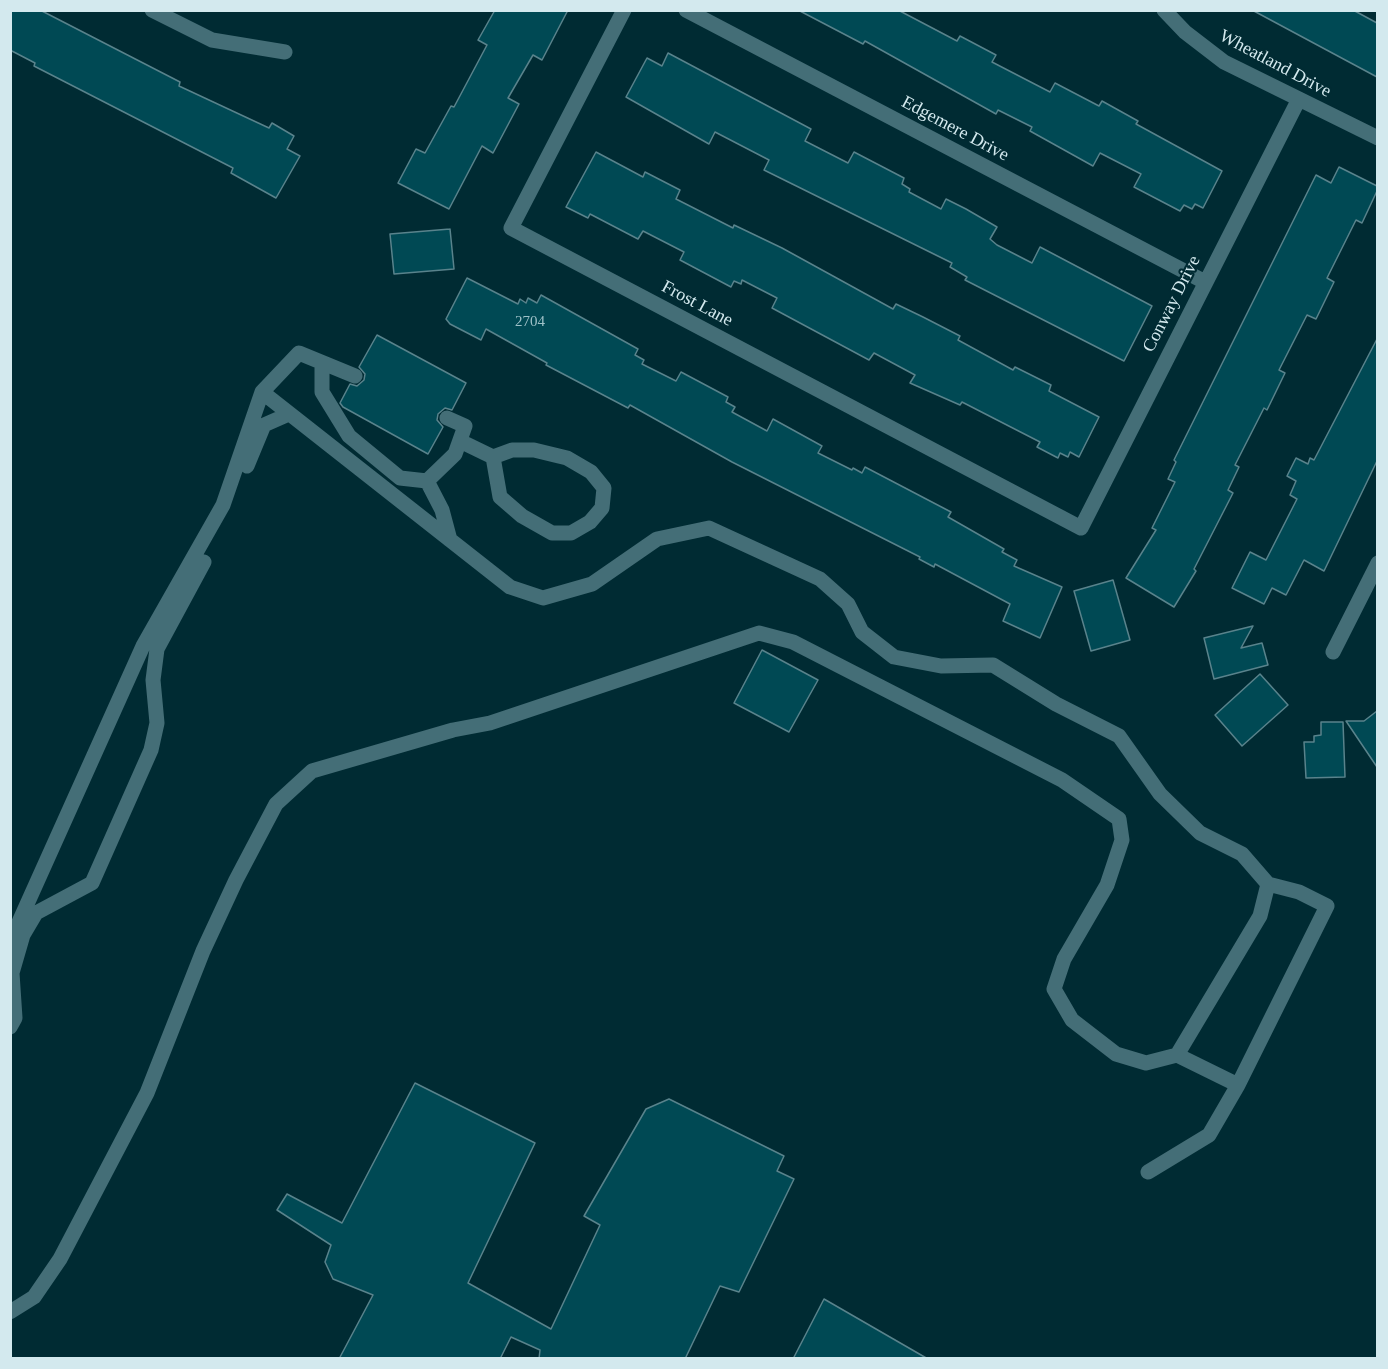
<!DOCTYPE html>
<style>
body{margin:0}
#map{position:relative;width:1388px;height:1369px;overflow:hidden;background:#002b33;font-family:"Times New Roman",serif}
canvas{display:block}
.frame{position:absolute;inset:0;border:12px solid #d3e9ee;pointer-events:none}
</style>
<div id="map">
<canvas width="1388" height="1369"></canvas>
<div class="frame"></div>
</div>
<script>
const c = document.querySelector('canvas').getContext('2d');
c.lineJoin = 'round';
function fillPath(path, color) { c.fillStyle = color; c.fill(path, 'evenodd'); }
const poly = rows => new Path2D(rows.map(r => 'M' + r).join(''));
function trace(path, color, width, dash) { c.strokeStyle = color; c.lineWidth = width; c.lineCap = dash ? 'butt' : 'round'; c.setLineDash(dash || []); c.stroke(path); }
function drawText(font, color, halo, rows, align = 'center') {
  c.font = font + ' "Times New Roman",serif'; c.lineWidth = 4.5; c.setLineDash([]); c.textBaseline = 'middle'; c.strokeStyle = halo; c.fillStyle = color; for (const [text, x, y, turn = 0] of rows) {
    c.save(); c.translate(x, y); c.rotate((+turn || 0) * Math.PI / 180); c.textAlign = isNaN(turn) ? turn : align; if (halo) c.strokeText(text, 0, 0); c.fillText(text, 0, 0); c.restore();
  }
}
const building = poly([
 [10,10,40,10,180,82,179,86,269,128,272,123,294,136,287,149,300,156,276,198,231,173,233,168,34,66,35,63,10,50,10,10],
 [495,10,568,10,542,60,533,55,508,98,519,104,493,153,482,146,449,209,398,183,416,149,425,153,451,106,454,107,487,45,478,40,495,10],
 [798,10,898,10,957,41,960,36,996,55,992,62,1050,92,1055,83,1099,106,1102,101,1138,121,1136,124,1222,171,1203,208,1195,204,1192,209,1184,205,1180,211,1134,187,1141,174,1100,153,1093,166,1030,131,1032,127,998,110,996,114,865,41,863,44,798,10],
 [1252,10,1353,10,1377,23,1377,77,1252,10],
 [668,53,811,129,805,141,848,163,854,152,904,178,902,184,910,189,909,192,941,209,946,199,966,209,997,227,990,239,997,245,1032,263,1040,247,1152,306,1124,361,965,280,967,277,950,267,952,263,764,170,769,160,715,132,709,144,626,97,647,58,662,66,668,53],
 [596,152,643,177,645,172,680,190,676,199,733,228,734,225,782,248,893,309,896,304,923,317,960,336,958,340,1013,370,1015,367,1051,385,1049,391,1099,417,1079,457,1070,452,1068,457,1060,453,1058,458,1037,447,1040,442,962,402,960,405,910,383,915,375,874,353,869,360,772,308,777,298,742,280,741,284,734,281,731,287,680,260,684,252,643,231,638,239,590,214,588,218,566,207,596,152],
 [1339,167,1377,186,1377,191,1362,223,1356,220,1327,278,1334,282,1316,319,1307,315,1279,370,1285,373,1267,410,1264,408,1235,465,1239,467,1228,490,1233,493,1194,569,1196,571,1174,607,1126,578,1156,530,1152,528,1175,482,1168,479,1176,462,1174,460,1316,175,1331,183,1339,167],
 [450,229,454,269,394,274,390,234,450,229],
 [467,278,518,304,520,299,526,303,528,298,537,303,541,295,638,349,635,355,644,360,642,364,676,381,681,372,728,397,726,402,735,407,732,412,767,431,773,419,822,446,818,453,852,470,853,468,862,473,865,467,951,512,948,517,1004,549,1002,552,1017,560,1014,566,1062,587,1040,638,1003,621,1010,604,935,564,934,567,919,559,920,557,732,462,630,405,628,408,546,365,547,363,486,329,481,340,450,324,446,319,467,278],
 [377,335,466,383,452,410,445,408,438,414,437,420,443,427,428,454,343,407,340,403,350,384,357,386,364,380,365,374,359,367,377,335],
 [1377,339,1377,461,1324,571,1304,560,1286,595,1272,588,1264,604,1232,588,1250,552,1266,560,1297,499,1290,495,1296,481,1287,476,1296,458,1308,464,1310,458,1314,460,1377,339],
 [1113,580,1130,640,1091,651,1074,591,1113,580],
 [1253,626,1241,648,1262,643,1268,665,1214,679,1204,638,1253,626],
 [762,650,818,680,789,732,734,703,762,650],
 [1260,674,1288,705,1242,746,1215,715,1260,674],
 [1377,711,1377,767,1346,721,1364,721,1377,711],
 [1321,722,1343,722,1345,777,1306,778,1304,742,1314,742,1314,736,1321,735,1321,722],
 [415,1083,535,1143,468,1283,551,1329,600,1225,584,1216,646,1109,669,1099,784,1156,777,1171,794,1179,739,1292,720,1286,685,1359,539,1359,540,1350,511,1337,500,1359,339,1359,373,1295,333,1279,325,1262,331,1245,277,1210,287,1194,342,1223,415,1083],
 [824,1299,928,1359,793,1359,824,1299]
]);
fillPath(building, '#004954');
trace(building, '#59838c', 1.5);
trace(poly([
 [152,10,212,40,285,52],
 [624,10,511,228,1081,528,1299,99],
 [686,10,1205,282],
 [1164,10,1185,32,1224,62,1378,138],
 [322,363,322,392,349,436,400,478,427,481,455,454,465,426,447,418],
 [262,392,510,587,543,598,592,584,657,539,709,528,820,579,848,604,862,632,894,657,941,666,993,665,1056,704,1119,736,1160,794,1200,833,1242,854,1268,884,1299,892,1327,906,1238,1085,1209,1135,1148,1172],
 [460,441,493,457,500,497,522,516,552,533,571,533,590,522,602,508,604,488,591,472,567,458,534,450,512,450,493,457],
 [247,466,264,425,289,414],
 [427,481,442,510,450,540],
 [1333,652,1378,563],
 [10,942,143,646,223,505,262,392,299,353,355,376],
 [10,1027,15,1018,12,973,23,935,36,913,92,883,151,750,157,723,153,680,157,649,204,562],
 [1238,1085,1177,1055,1260,916,1268,884],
 [10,1312,34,1297,60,1259,147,1093,203,951,236,880,276,804,312,771,453,730,490,723,759,633,793,642,1062,780,1119,819,1122,840,1107,885,1064,959,1054,989,1072,1020,1116,1054,1146,1063,1177,1055]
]), '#446e77', 15);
drawText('15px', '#9ec1c8', null, [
 ["2704",530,322]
]);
drawText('18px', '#d3e9ee', '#002b33', [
 ["Wheatland Drive",1275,64,28],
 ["Edgemere Drive",955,129,28],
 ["Frost Lane",697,304,28],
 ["Conway Drive",1172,304,-63]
]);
</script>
